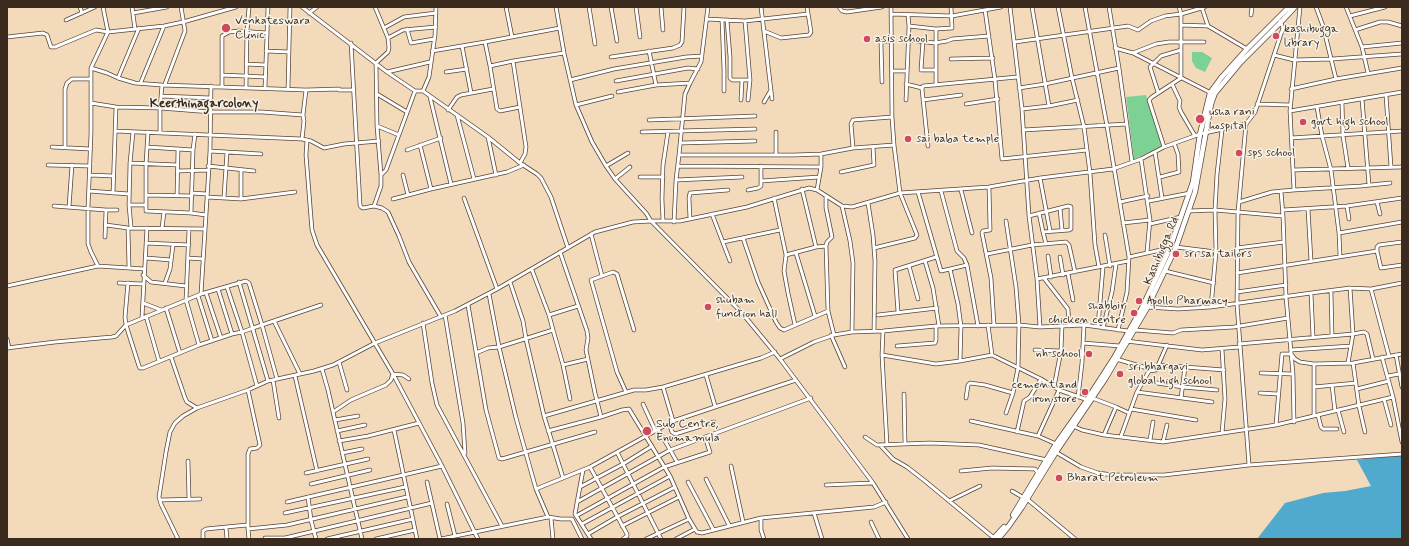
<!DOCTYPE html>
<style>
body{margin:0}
#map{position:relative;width:1409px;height:546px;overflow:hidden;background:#f3dabb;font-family:Mynerve,sans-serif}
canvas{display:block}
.frame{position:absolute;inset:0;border:8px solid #3b2a1e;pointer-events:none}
</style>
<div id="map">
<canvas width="1409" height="546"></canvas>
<div class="frame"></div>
</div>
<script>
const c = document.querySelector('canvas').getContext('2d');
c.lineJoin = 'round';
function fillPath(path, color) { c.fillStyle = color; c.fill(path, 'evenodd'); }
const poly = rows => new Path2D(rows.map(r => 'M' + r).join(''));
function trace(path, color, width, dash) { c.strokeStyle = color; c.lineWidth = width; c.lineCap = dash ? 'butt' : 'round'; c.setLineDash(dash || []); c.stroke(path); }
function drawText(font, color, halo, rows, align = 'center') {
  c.font = font + ' Mynerve,sans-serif'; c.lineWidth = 3; c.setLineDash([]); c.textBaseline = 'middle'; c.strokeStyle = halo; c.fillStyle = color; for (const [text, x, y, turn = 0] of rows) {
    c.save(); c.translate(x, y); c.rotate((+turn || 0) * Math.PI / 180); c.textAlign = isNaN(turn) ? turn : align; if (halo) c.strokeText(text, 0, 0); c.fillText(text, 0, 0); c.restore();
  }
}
fillPath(poly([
 [1192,52,1202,52,1212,58,1205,72,1196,68,1192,61],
 [1146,95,1162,147,1134,159,1126,97]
]), '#7dd195');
fillPath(poly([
 [1402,454,1402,539,1257,539,1285,503,1323,493,1345,491,1371,486,1357,460]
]), '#50aacd');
const minor = poly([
 [80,7,82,13],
 [132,7,135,29],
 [302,7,387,72,415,91,423,91,488,137,520,163,537,174,541,178,551,197,568,248],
 [375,7,388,38],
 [506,7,512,37],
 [556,7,564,53,576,105,592,142,606,166,615,179,646,213,651,221,742,313,780,359,873,483,908,539],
 [589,7,595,44],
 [611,7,617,41],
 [636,7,640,37],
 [661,7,663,30],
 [761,7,772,99],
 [839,7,842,11,847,12,882,7],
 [1010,7,1022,109,1029,216,1037,279,1040,327],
 [1032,7,1049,106],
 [1058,7,1072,78,1084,127,1090,173,1095,245,1099,267],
 [1085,7,1107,126,1129,257,1127,292,1118,330],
 [1109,7,1119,68,1132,162],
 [1316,7,1323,26,1336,79],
 [1346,7,1362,47,1368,73],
 [1202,8,1208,26,1247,49],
 [985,10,995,80,1002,159,1087,150],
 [133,13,167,7],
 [309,13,317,7],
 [892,14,952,16,1001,7],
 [1251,15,1252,7],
 [1350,16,1385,7],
 [707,19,745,21,808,14],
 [66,20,95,7],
 [722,20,724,70,724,91],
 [727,20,730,57,730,78,732,80,750,80,748,100],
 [745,21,750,80],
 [1181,25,1208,26],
 [909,26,936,29,952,28,951,7],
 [384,28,404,17,436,13],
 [407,29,411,43,434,39],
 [1355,30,1380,22,1388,22,1402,26],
 [764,31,781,38,809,35,811,32,807,7],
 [7,37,43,33,47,35,51,47,55,47,96,30,108,32,164,26,183,22,236,7],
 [908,40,935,43,947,41,952,39,989,36],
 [923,41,921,70,935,70],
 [485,42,490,66,497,109,500,111,520,107],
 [1015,42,1128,26,1138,30,1151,21,1165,16,1181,14,1205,7],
 [351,43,360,205,361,207,363,208,374,206,382,208,388,212,399,236,409,262,441,317],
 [462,46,471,93],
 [1362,47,1402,43],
 [1115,48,1133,53,1211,93],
 [266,51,289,52],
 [432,51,485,42,560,28],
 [649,51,656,85],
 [1133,53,1156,44,1169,42,1204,42],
 [1274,55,1294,60,1332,59,1402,54],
 [611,57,673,48,680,45,682,42,684,7],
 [951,59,993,58],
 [513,61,526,147,525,154,520,163],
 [246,64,266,65],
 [490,66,513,61,564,53],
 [91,68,107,73,118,78,135,83,162,85,306,90,303,115,304,121,302,139],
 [892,71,907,71],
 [387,72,430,62],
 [446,72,467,69],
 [222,75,265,77],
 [118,78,139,28],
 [570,80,614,69,686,57,702,56],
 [616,81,688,68,698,69],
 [141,82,164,26],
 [882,82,881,43,882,41,892,41],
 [165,84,185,31,181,7],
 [906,84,922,88],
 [1172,84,1180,101,1179,107,1181,112,1195,136],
 [936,85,936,29],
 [222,86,222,36,229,32,239,31,267,33],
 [246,87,247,31,249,7],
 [265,88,268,7],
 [1019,88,1045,84,1119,68],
 [288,89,290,7],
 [1291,89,1336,79,1402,68],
 [306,90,339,89],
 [339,90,354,90],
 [423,91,429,77,435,35,436,7],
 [618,92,656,85,690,83],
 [1158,92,1150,67,1161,56,1181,50],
 [377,94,407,112],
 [1386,95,1391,167],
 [161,96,211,98],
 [430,97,451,184],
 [1362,99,1369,185],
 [741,100,742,80],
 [906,100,909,26,908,15],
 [923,100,961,95],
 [764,102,771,90],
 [91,103,116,107,160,108,211,112,262,112,303,115],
 [1342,103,1343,136,1348,168],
 [966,104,998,99],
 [1257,104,1290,105],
 [576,105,612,96],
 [1317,107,1322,136,1331,170,1339,233],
 [1022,109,1049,106,1078,100],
 [448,110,457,97,461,95,493,89],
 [1290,111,1402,92],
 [457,115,474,179],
 [649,120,755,116],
 [1246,124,1255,112,1283,28,1280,21],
 [377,126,399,135],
 [1023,130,1127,124],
 [115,131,302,139,311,141,324,148,344,144,379,141],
 [133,132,130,163,129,205,146,205],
 [160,132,160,108,162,85],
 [642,132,755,129],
 [488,137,496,175],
 [1291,138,1402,131],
 [307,140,306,155,311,218,312,230,317,245,393,374,442,466,478,539],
 [681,143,755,141],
 [420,145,431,189],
 [928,146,922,89,923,86,1017,77],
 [52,147,90,149],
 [65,147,65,89,67,83,72,79,91,79],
 [147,147,193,150],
 [1164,147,1149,100,1152,97,1181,78,1181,14,1179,7],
 [853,148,851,124,853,120,892,117],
 [407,150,441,138],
 [210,151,261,154],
 [1155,152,1162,198],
 [776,154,776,132],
 [679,155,794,155,821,154,853,148,894,145],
 [1141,159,1150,220,1147,252],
 [130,163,178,165],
 [48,165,90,166],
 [208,166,254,171],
 [606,166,628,153],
 [678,166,821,167],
 [1293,170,1402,167],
 [178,171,208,170],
 [841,172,874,165,873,147],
 [90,175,113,176],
 [381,175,377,126,376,63,388,52,389,48,388,38,403,30,436,27],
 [403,175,408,195],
 [640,177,663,177],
 [1160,177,1179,172,1178,154,1174,143],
 [1040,178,1050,231],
 [615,179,630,167],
 [676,180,742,177],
 [761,181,819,177],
 [989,187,990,228,990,230,983,231,982,233,991,278,994,325],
 [802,189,816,247],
 [748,190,758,188,761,186,761,166],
 [817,190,821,167,821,154],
 [961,190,972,233],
 [1294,190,1361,186,1390,183],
 [89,191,129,194],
 [941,191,957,251,964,258,967,265,978,326],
 [918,192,941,271,950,269,958,304,961,327,960,361],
 [113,193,116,107],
 [192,193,207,194],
 [146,195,146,164,148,132],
 [177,195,178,149],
 [192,196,146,195,146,211,191,213,206,215],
 [207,197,241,199,295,192],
 [224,197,227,152],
 [826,197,826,208,832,237,827,242,826,246,828,311,834,335],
 [464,198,497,289],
 [774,198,786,255,816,247,826,246],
 [241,199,241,170],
 [393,199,431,189,507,172,524,165],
 [1149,201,1190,193],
 [1120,202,1148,196],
 [1239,202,1272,192,1294,190,1290,111,1300,7],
 [1377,202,1380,214],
 [868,203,873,235,875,261,874,331],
 [129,205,131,227],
 [54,206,106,210,105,237],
 [374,206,381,186,381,175,386,170,415,91],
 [842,206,850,241,853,263,852,332],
 [1347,206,1349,219],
 [69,207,72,165],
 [1060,208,1062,230],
 [1308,209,1311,261],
 [106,210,117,210],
 [1283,210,1347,206,1402,198],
 [1189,211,1215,210,1283,216,1281,191],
 [191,213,193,150,195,134],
 [1039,213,1043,232],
 [712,214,730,261],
 [1029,216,1060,208,1068,206,1071,207,1071,229,1069,230,1043,232,1046,244],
 [1283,216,1286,297,1293,374,1294,422],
 [690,219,689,198,690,193,728,190],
 [663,221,662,199,663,165,668,132],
 [674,222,676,180,679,155,685,94,690,83,701,62,708,7],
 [1123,223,1150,220],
 [1150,224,1181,217],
 [106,225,128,228,205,229],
 [128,228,129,268],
 [162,228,164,212],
 [189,229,186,300,199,345],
 [591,234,602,276],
 [1105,235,1110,266],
 [743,238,758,282,776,322,780,328,784,330,828,311],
 [723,242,780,230],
 [146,243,189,245],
 [1176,247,1216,252],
 [874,248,915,238,917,235,900,193,894,145,892,117,891,7],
 [1237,248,1284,242],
 [1377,251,1381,268,1402,265],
 [560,252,587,331,588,338,586,350,595,393,601,417],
 [796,253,815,316],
 [987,254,1032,245,1066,242,1069,245,1075,272],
 [786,255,784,271,788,293,795,325],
 [1048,256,1051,277],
 [1340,256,1339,233,1402,222],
 [1060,257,1063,275],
 [1129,257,1170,248],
 [146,258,171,260],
 [188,258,203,259],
 [925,261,933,288,939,326],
 [98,266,91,252,88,244,88,208,91,133,91,68,108,32,103,7],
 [909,266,918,299],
 [950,269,967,265],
 [532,270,549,315],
 [1165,271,1214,283],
 [1237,273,1377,251,1377,247,1379,245,1402,242],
 [1068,274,1073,300],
 [143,275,151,282,186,286],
 [1044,278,1068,309,1069,326],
 [1037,279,1128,261],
 [239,282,268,381],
 [510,282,523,321,526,339,544,416,563,478],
 [119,283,143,284],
 [165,283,170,269,173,245],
 [7,286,98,266,144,269],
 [227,287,242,332,257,386],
 [218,289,232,334],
 [1371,289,1389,356],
 [1331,291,1332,336],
 [1237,292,1286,285],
 [206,293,221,338],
 [1311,293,1313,337],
 [201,294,210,151,211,86],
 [489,294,499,347,516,418,536,489],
 [198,296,212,341],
 [143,303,161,310],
 [468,305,486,410,499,458,502,459,595,432],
 [1146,307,1178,309,1211,307,1311,293,1350,288,1371,289,1402,283],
 [1211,307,1216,252,1215,210,1217,174,1222,130],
 [166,308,180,353],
 [898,312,895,270,936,257],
 [445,315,463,423,465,453],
 [878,315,937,308],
 [146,316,159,361],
 [142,317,147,228],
 [274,321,300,374],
 [423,323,432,383,437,405,502,526],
 [988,325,992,355],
 [1098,326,1103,267],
 [1103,328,1112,292,1116,264],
 [553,330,563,365,570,399],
 [883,331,882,355,887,445],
 [831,335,845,367],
 [7,339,9,348],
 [1126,341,1202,350,1239,347],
 [1083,343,1120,346],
 [1239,344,1353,334,1364,332,1367,334,1373,359],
 [897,346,935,343,936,340,936,326],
 [7,348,55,342,112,337,116,336,126,325,125,317,128,283],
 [1222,349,1225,399,1222,433],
 [1035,350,1061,351],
 [1291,350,1351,346],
 [476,353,488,348,499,347,553,330,549,315,578,306],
 [882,355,936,364,960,361,992,355,1041,379,1059,390,1088,400],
 [1396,355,1402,387],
 [171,357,185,398,187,402,197,408],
 [1382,357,1393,397,1402,442],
 [780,359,814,342,834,335,852,332,883,331,936,326,1019,325,1040,327,1084,325,1128,331,1135,330,1173,333,1181,330,1234,327,1288,318],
 [1116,359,1147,368,1149,371],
 [339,362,347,390],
 [1348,363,1353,334,1350,288],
 [1353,363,1359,406,1365,432],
 [563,365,588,359],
 [1159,365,1224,370],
 [322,369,328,390,362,539],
 [1261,373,1293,374],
 [706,375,715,406],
 [295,376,317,471],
 [1388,376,1399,374],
 [277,379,262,325,249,283,246,281,201,294,126,325,139,366,140,368,143,368,199,345,232,334,242,332,253,328,262,325,321,305],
 [273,380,279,418],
 [1144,381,1183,387,1217,390],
 [1332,385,1335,411],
 [1054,387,1061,351,1062,326],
 [1314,387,1356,383],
 [1357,389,1389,381],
 [248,390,260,445,257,448,250,449,248,454,248,529,287,525,407,497],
 [626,392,617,372,591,280,613,272,617,274,634,330],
 [1137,392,1212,402],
 [1260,393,1278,394],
 [904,394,905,444],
 [1078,397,1082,363,1084,325],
 [966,398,968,385,970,383,985,385,1013,393],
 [1092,398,1116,407,1129,413],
 [1181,398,1185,367],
 [1384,399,1391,425],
 [643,404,655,430],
 [1131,409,1196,420],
 [1338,410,1344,432],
 [333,412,351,400,386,385,391,380,393,374,403,375,409,379],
 [1006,413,1013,393,1018,368,1019,325,1016,287,1006,221],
 [1318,415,1321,427,1323,429,1337,429],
 [544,416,634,390,646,390,663,387],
 [1314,416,1314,364],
 [335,420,358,416],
 [673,421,663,387,761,358,775,352],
 [971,421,1038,436,1056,444],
 [669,423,672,432,675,434,714,422],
 [1276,425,1282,354,1291,354,1295,359,1300,362,1314,364,1353,363,1402,354],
 [1073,426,1082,430,1104,435,1163,442,1276,425,1393,397],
 [658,429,677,462],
 [394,430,417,539],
 [337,431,365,425],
 [548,431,601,417,622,410,629,409,670,476,689,519,695,529,676,539],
 [1017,432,1024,401,1030,397,1041,379],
 [1104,435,1116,407],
 [1038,436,1059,390],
 [1121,436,1137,392,1149,371,1156,370,1167,345],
 [865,437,877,445,930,443,979,445,1047,460],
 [1150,440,1153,422],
 [339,441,368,436,419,423],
 [1163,442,1167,425],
 [880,445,893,459,907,467,925,481,994,538],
 [1054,451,1081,467,1098,473,1113,475,1164,475,1249,465,1402,454],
 [617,452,661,539],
 [342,453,362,449],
 [188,461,189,499],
 [731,466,743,522],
 [590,467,627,534,627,536,623,539],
 [583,470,575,514,591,539],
 [961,471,992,468,1035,469,1038,473],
 [306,473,368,459],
 [706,479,729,525],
 [427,482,440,539],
 [688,482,713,529],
 [311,484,370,470],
 [826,485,872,483],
 [580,487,623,464,652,446],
 [1012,491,1024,498],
 [308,497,311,520,316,539],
 [1027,499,1075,539],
 [160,500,200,499],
 [949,501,980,486],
 [287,502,442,466],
 [577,502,670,450,811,398],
 [447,504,455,536],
 [285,513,405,487],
 [814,513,822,539],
 [576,516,664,467,710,452,705,437],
 [548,517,561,519,572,519,582,539],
 [551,518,553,539],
 [761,518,761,530,764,539],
 [871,522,879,539],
 [582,524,670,476],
 [622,526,679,497],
 [226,528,227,539],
 [248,529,249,539],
 [695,529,697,532,702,533,761,518,874,507,886,502],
 [588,534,617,517,675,487],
 [265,538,285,538,432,503],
 [178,539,161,504,159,497,166,452,170,432,175,423,183,416,197,408,248,390,268,381,314,371,333,365,375,343,455,311,497,289,595,232,633,222,651,221,680,221,747,207,809,188,817,190,842,206,852,207,900,193,989,187,1040,178,1113,169,1141,159,1164,147,1200,134,1246,124,1238,212,1237,304,1249,465],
 [203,539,203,531,206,529,247,525],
 [327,539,413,519],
 [376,539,415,530],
 [441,539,548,517,536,489,590,467,673,421,796,380],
 [646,539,689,519]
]);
const secondary = poly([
 [1013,515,1056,444,1085,403,1114,358,1143,306,1170,248,1193,182,1200,134,1210,93,1221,78,1247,49,1289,7],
 [993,539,1004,527],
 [998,539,1008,527,1022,507,1056,452,1105,379,1147,308,1176,247,1195,192,1211,104,1215,93,1240,63,1281,22,1295,7]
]);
trace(minor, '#574436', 4.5);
trace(secondary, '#574436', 6);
trace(minor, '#fff', 3);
trace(secondary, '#fff', 4.5);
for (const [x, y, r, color] of [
 [226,28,5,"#d1495b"],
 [1276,36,4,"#d1495b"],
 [867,39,4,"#d1495b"],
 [1200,119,5,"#d1495b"],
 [1303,122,4,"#d1495b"],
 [908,139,4,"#d1495b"],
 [1239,153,4,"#d1495b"],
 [1176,254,4,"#d1495b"],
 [1139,301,4,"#d1495b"],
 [708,307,4,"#d1495b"],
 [1134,313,4,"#d1495b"],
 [1089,354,4,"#d1495b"],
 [1120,374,4,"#d1495b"],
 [1085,392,4,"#d1495b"],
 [647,431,5,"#d1495b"],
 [1059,478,4,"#d1495b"]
]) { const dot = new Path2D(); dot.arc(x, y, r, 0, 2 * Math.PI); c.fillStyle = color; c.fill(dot); trace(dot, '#f7f3e8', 1.5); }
drawText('12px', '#3b2a1e', '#f7f3e8', [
 ["Venkateswara",235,21],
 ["Clinic",235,35],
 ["kashibugga",1284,29],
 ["library",1284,43],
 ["asis school",875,39],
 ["usha rani",1209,112],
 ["hospital",1209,126],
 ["govt high school",1311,122],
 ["sai baba temple",916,139],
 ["sps school",1247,153],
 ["sri sai tailors",1184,254],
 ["shubam",716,300],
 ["function hall",716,314],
 ["Apollo Pharmacy",1147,301],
 ["shabbir",1126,306,"right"],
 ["chicken centre",1126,320,"right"],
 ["nh school",1081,354,"right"],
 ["sri bhargavi",1128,367],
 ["global high school",1128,381],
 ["cement and",1077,385,"right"],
 ["iron store",1077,399,"right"],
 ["Sub Centre,",656,424],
 ["Enumamula",656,438],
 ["Bharat Petroleum",1067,478]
], 'left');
drawText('12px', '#3b2a1e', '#f7f3e8', [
 ["Kashibugga Rd",1162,251,-67]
]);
drawText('bold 13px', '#3b2a1e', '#f7f3e8', [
 ["Keerthinagarcolony",204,104]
]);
</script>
